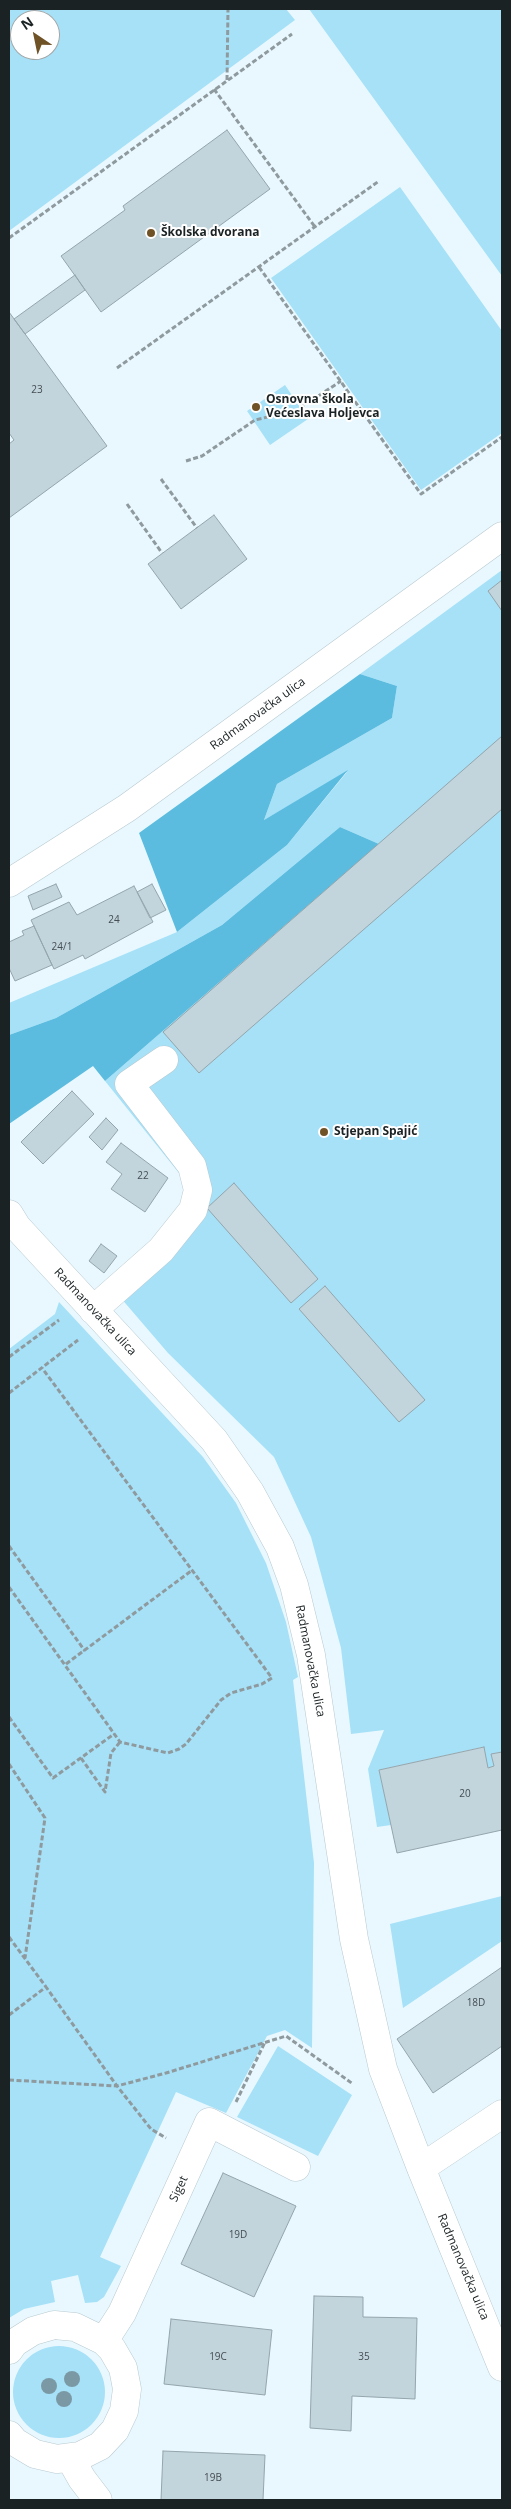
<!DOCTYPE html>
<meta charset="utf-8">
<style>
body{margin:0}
#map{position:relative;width:511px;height:2509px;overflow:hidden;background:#e9f8fe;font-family:"Open Sans",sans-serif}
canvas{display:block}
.frame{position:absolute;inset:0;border:10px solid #1b2224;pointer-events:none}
.north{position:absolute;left:10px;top:10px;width:50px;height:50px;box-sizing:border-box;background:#fff;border:1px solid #a4a7a7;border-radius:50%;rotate:326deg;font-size:14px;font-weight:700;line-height:20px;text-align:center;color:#1b2224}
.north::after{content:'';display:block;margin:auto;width:18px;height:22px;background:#705227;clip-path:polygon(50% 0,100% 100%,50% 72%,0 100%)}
</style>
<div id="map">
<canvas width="511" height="2509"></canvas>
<div class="frame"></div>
<div class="north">N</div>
</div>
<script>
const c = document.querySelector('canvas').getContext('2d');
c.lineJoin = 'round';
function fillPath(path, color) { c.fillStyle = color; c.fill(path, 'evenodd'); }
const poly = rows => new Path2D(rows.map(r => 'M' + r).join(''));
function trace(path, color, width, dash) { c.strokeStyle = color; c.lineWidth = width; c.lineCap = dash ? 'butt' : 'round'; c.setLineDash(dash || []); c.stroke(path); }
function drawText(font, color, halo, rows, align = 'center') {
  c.font = font + ' "Open Sans",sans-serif'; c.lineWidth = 4; c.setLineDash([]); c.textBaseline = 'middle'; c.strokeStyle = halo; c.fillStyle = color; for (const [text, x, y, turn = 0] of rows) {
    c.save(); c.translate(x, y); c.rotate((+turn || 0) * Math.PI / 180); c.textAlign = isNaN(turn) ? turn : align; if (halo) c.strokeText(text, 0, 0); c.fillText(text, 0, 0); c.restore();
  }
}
fillPath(poly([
 [9,9,286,9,295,20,9,231],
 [20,20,50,20,50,50,20,50],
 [309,9,502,9,502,276],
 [400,187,502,331,502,433,421,490,271,278],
 [285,385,308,419,270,445,247,411],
 [502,570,502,1752,491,1754,494,1766,488,1768,483,1747,379,1770,391,1825,377,1827,368,1769,384,1730,351,1734,341,1648,311,1537,274,1457,168,1353,120,1297,181,1208,187,1183,105,1081,379,844,340,827,222,925,56,1018,9,1035,9,1003,177,932,287,845,347,772,264,820,277,784,392,718,397,686,360,674],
 [59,1302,203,1457,236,1503,266,1563,286,1622,298,1677,293,1680,314,1863,312,2048,285,2030,267,2036,226,2113,176,2092,100,2257,121,2266,104,2297,97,2302,85,2303,78,2275,51,2281,55,2302,24,2309,9,2318,9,1349,55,1314],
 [502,1896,502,1941,403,2008,390,1924],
 [278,2046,352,2095,318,2156,237,2117],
 '13 2392a46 46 0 1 1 92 0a46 46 0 1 1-92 0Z'
]), '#a6e1f8');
fillPath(poly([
 [360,674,397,686,392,718,277,784,264,820,348,770,287,845,177,932,139,833],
 [340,827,379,844,105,1081,93,1066,9,1124,9,1035,56,1018,222,925]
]), '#5bbcdf');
const building = poly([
 [227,130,270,189,101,312,61,256,125,210,123,206,227,130],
 [75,275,85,290,25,334,14,319,75,275],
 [9,312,107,446,9,518,9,444,14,440,9,433,9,312],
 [214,515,247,559,181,609,148,564,214,515],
 [502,580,502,611,488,591,502,580],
 [502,736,502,809,199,1073,163,1032,502,736],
 [56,884,62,897,33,910,28,896,56,884],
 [152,884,166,910,150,918,137,892,152,884],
 [134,886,153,922,85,959,83,955,54,969,31,920,69,902,77,915,134,886],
 [34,926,52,965,15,981,9,968,9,942,24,935,22,931,34,926],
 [72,1091,94,1114,43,1164,21,1142,72,1091],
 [106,1118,118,1130,102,1150,89,1137,106,1118],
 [121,1143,168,1178,145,1212,111,1189,122,1174,106,1162,121,1143],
 [234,1183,318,1279,291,1303,207,1208,234,1183],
 [101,1244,117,1256,104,1273,89,1261,101,1244],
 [325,1286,425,1400,399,1422,299,1309,325,1286],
 [484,1747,488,1768,494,1766,491,1754,502,1752,502,1830,397,1853,379,1770,484,1747],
 [502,1967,502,2046,433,2093,397,2039,502,1967],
 [223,2173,296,2206,254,2297,181,2264,223,2173],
 [314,2296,363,2297,363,2317,417,2318,415,2399,352,2396,351,2431,310,2428,314,2296],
 [171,2319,272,2330,265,2395,164,2384,171,2319],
 [163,2451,265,2455,263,2500,161,2500,163,2451]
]);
fillPath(building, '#c2d4dc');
trace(building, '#94a5ac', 1);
const minor = poly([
 [9,883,127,808,502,536],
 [9,1214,17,1227,214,1440,250,1492,280,1547,294,1585,311,1655,354,1939,383,2069,421,2168,502,2367],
 [93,1310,161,1250,193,1210,198,1190,192,1166,129,1084,164,1060],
 [421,2168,502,2114],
 [104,2341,122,2313,209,2122,296,2167],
 [9,2350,14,2343,33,2331,54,2325,75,2327,104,2341,112,2349,123,2368,127,2389,124,2411,115,2430,100,2446,80,2456,57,2459,35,2454,15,2442,9,2435],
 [70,2458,82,2479,98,2500]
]);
trace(minor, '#b8cad1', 29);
trace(poly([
 [227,80,228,9],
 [214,89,315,227],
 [9,238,292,34],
 [259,267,421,494,502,437],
 [117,368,379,181],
 [186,461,202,456,255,420,297,410,341,381],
 [161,479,197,528],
 [127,504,162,553],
 [9,1357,59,1320],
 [9,1393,78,1340],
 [9,1546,85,1651],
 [9,1587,120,1742,168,1753,179,1749,186,1744,221,1700,231,1693,262,1684,272,1678,42,1368],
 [66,1664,191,1571],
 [9,1717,53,1778,114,1734],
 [81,1758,105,1792,111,1753,120,1742],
 [9,1764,45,1818,25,1958],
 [9,1937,46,1987],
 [9,2015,46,1987,117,2086,166,2073,286,2036,353,2084],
 [9,2080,117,2086,151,2129,166,2138],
 [236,2102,265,2042]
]), '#8f9a9e', 3, [5, 2.5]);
trace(minor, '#fff', 28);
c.fillStyle = '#7b99a4';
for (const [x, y] of [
 [72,2379],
 [49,2386],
 [64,2399]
]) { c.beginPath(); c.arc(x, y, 8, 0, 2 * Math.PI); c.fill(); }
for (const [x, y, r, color] of [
 [151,233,5,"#705227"],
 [256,407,5,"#705227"],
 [324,1132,5,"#705227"]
]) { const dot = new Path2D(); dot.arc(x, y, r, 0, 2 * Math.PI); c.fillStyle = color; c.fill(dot); trace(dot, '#fff', 2); }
drawText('10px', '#454e52', null, [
 ["23",37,390],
 ["24",114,920],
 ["24/1",62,947],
 ["22",143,1176],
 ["20",465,1794],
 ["18D",476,2003],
 ["19D",238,2235],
 ["19C",218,2357],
 ["35",364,2357],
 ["19B",213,2478]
]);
drawText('bold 12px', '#1b2224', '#fff', [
 ["Školska dvorana",161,233],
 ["Osnovna škola",266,400],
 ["Većeslava Holjevca",266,414],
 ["Stjepan Spajić",334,1132]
], 'left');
drawText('12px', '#1b2224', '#fff', [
 ["Radmanovačka ulica",258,714,-36],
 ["Radmanovačka ulica",95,1312,47],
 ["Radmanovačka ulica",310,1661,79],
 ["Siget",179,2189,-65],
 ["Radmanovačka ulica",463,2267,67]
]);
</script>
